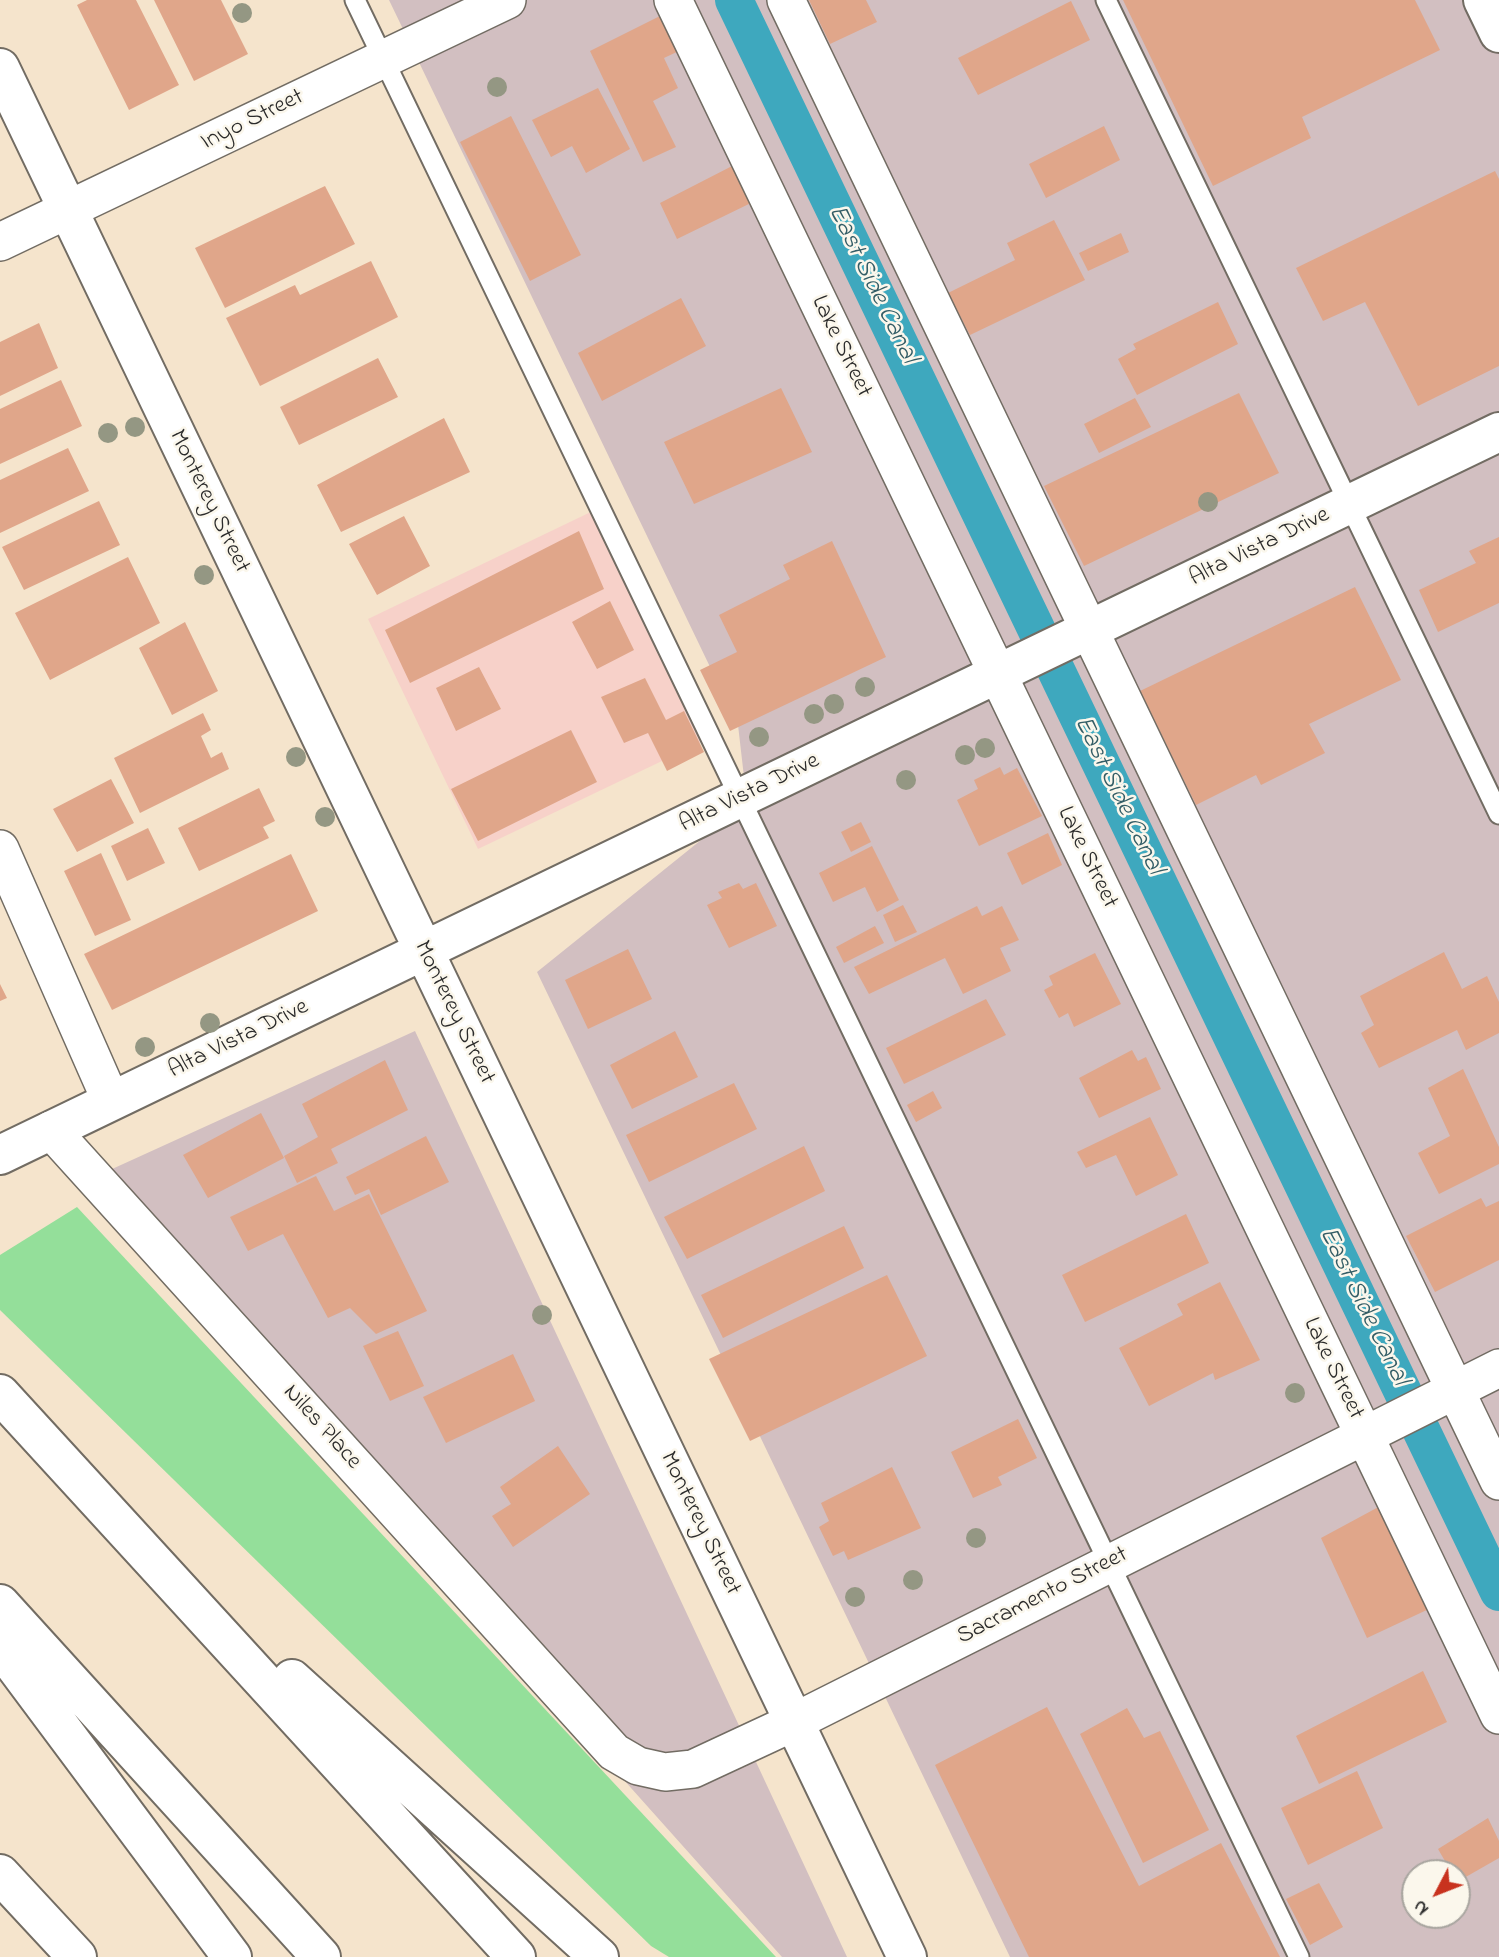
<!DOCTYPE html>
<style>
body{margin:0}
#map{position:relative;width:1499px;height:1957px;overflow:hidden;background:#f5e4cc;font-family:"Indie Flower",sans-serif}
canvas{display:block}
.north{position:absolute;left:1401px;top:1859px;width:70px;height:70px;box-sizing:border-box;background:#fbf7ec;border:2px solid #a8a59f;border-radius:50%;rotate:228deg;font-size:19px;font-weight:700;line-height:28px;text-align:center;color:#2b2b2b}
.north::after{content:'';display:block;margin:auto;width:24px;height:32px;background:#c8321e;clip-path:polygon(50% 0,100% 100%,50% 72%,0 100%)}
</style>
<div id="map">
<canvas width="1499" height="1957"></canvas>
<div class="north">N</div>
</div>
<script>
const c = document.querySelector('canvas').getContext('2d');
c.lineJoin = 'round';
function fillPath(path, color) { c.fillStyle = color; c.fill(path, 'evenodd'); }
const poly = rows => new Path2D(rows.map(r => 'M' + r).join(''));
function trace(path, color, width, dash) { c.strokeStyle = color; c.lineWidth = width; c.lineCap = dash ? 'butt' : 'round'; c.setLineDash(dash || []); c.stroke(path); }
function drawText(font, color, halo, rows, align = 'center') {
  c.font = font + ' "Indie Flower",sans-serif'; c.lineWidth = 5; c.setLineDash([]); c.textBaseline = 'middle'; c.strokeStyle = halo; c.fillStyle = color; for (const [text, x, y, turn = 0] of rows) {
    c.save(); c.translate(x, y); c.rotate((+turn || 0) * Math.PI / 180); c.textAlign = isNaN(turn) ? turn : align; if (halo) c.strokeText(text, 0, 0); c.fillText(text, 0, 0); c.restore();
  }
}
fillPath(poly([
 [597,509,708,739,478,849,368,619]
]), '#f7d1c9');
fillPath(poly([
 [389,0,1499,0,1499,1957,1010,1957,537,972,747,803,738,725],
 [1415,1873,1457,1873,1457,1915,1415,1915],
 [415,1031,847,1957,782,1957,88,1180]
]), '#d2bfc1');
fillPath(poly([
 [77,1207,776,1957,669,1957,651,1946,0,1310,0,1255]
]), '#94df9a');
trace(poly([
 [734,0,1499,1592]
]), '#3ea8be', 38);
fillPath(poly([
 [87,0,136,0,179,85,129,110,77,5],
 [154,0,221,0,248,54,194,81],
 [809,0,866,0,877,22,830,44],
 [1123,0,1415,0,1440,50,1302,117,1311,138,1213,186],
 [1071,1,1090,40,978,95,958,58],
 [664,14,681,50,664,58,678,88,653,101,676,147,643,162,590,51],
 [598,88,630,149,586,173,572,146,551,157,532,120],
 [511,116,581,255,530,281,460,142],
 [1104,126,1120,160,1046,198,1029,164],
 [736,164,755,201,677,239,660,203],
 [1495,171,1499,179,1499,366,1418,406,1365,302,1323,321,1296,268],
 [325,186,355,244,225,308,195,248],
 [1054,220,1085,280,970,335,948,293,1015,260,1007,243],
 [1121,233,1129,252,1088,271,1079,253],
 [371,261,398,317,260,386,226,318,295,285,300,295],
 [681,298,706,346,602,401,578,353],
 [1218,302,1238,344,1137,395,1118,359,1136,349,1133,344],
 [39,323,58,368,0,396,0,342],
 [378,358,398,397,299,445,280,407],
 [61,380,82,426,0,464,0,409],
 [781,388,812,452,694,504,664,442],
 [1239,393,1279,473,1084,566,1044,486],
 [1135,398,1151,427,1099,453,1084,424],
 [444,418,470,472,341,532,317,485],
 [68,448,89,491,0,533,0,480],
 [99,501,120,545,24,590,2,547],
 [404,516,430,566,377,595,349,544],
 [579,531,604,589,410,683,385,630],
 [1499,537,1499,603,1438,632,1419,590,1476,563,1469,551],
 [832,541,886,657,730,731,700,670,737,652,719,615,790,579,783,565],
 [128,557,160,623,50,680,15,613],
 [1355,587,1401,680,1309,724,1325,753,1261,785,1256,775,1196,805,1140,691],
 [610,601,634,650,597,669,572,622],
 [185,622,218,691,172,715,139,648],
 [479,667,501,709,456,731,436,688],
 [645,678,666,720,684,711,704,752,667,771,648,733,624,743,601,697],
 [203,713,211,730,201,736,211,758,222,752,229,769,140,813,114,758],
 [571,730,597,782,478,841,451,789],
 [1000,767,1004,775,1017,768,1042,816,979,846,957,800,978,789,974,780],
 [111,779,134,823,77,852,53,809],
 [259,788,275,821,263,827,269,838,199,871,178,828],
 [861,822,871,842,851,852,841,832],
 [148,828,165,863,127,881,111,846],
 [1048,833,1062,865,1022,885,1007,853],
 [872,846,899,900,877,912,865,887,833,902,819,873],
 [101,853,131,920,95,936,64,871],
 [291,854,318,911,112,1010,84,954],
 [739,883,743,889,756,883,777,926,729,948,707,905,722,898,718,892],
 [903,905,917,932,895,942,883,915],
 [977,906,982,916,1002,906,1019,940,1000,948,1011,971,963,994,945,958,869,994,854,967],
 [875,926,884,943,844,963,836,947],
 [628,949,652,999,588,1029,565,980],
 [1444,952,1462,989,1487,976,1499,1002,1499,1033,1466,1050,1457,1030,1379,1068,1361,1033,1374,1025,1360,996],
 [1095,953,1121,1004,1074,1027,1068,1013,1059,1018,1044,990,1053,985,1049,976],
 [0,984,7,998,0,1001],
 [986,999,1006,1035,904,1084,886,1048],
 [675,1031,698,1077,632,1109,610,1065],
 [1132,1050,1138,1061,1146,1057,1161,1089,1099,1118,1079,1078],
 [385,1060,408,1110,331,1149,338,1163,297,1183,284,1156,318,1137,302,1104],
 [1463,1069,1499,1147,1499,1164,1439,1194,1418,1153,1450,1136,1428,1088],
 [734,1083,757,1129,649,1182,626,1135],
 [933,1091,942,1108,916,1122,907,1105],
 [261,1113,284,1158,208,1198,183,1155],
 [1150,1117,1178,1175,1136,1196,1116,1155,1086,1168,1077,1152],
 [426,1136,449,1182,381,1215,369,1189,355,1195,346,1177],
 [804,1146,825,1191,687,1259,664,1217],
 [316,1176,334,1211,369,1194,427,1311,376,1334,350,1308,328,1318,283,1234,248,1251,230,1217],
 [1481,1198,1486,1207,1499,1201,1499,1260,1435,1292,1406,1236],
 [1186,1214,1209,1263,1085,1322,1062,1275],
 [844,1226,864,1268,723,1338,701,1295],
 [887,1275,927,1356,750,1441,709,1359],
 [1220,1282,1260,1360,1215,1380,1213,1373,1149,1406,1119,1348,1183,1315,1177,1304],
 [398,1331,424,1386,390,1401,363,1346],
 [513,1354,535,1401,446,1443,423,1397],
 [1018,1419,1037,1458,998,1477,1002,1485,973,1498,951,1452],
 [558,1446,590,1494,513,1547,492,1516,511,1504,500,1487],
 [892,1467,921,1528,848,1560,844,1551,833,1556,819,1527,829,1521,821,1503],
 [1384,1504,1431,1608,1367,1638,1321,1538],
 [1423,1671,1447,1722,1319,1784,1296,1736],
 [1047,1707,1139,1886,1221,1843,1280,1957,1029,1957,935,1765],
 [1127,1708,1144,1738,1160,1731,1209,1830,1143,1863,1080,1734],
 [1357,1771,1383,1828,1308,1865,1281,1808],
 [1488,1818,1499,1841,1499,1858,1457,1882,1457,1873,1452,1873,1438,1849],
 [1319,1883,1343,1927,1310,1945,1286,1899]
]), '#e0a68a');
const lane = poly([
 [355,0,1299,1957],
 [1106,0,1499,814]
]);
const street = poly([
 [673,0,1499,1715],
 [786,0,1499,1481],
 [0,242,507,0],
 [0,849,111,1101],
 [51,1130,614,1752,638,1766,665,1772,693,1769,794,1722,1499,1368]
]);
const secondary = poly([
 [1483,0,1499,33],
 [0,68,907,1957],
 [0,1155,1499,432],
 [0,1874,77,1957]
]);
const highway = poly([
 [0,1394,516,1957],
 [0,1604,321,1957],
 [0,1646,232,1957],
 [292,1679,599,1957]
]);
trace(lane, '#726c63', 23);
trace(street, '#726c63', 40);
trace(secondary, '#726c63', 42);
trace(highway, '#726c63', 42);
trace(lane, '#fff', 19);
trace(street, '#fff', 37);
trace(secondary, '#fff', 38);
trace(highway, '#fff', 38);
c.fillStyle = '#949783';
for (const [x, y] of [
 [242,13],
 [497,87],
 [135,427],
 [108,433],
 [1208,502],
 [204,575],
 [865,687],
 [834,704],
 [814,714],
 [759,737],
 [985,748],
 [965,755],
 [296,757],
 [906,780],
 [325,817],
 [210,1023],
 [145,1047],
 [542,1315],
 [1295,1393],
 [976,1538],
 [913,1580],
 [855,1597]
]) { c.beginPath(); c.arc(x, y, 10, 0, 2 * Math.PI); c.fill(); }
drawText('24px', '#2b2b2b', '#fbf7ec', [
 ["Inyo Street",253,121,-26],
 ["Lake Street",840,347,64],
 ["Monterey Street",208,502,64],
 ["Alta Vista Drive",1260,548,-26],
 ["Alta Vista Drive",750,794,-26],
 ["Lake Street",1086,858,64],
 ["Monterey Street",453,1013,64],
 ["Alta Vista Drive",239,1040,-26],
 ["Lake Street",1332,1369,64],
 ["Niles Place",321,1428,48],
 ["Monterey Street",699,1524,64],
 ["Sacramento Street",1043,1597,-27]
]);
drawText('italic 26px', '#335d66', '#fbf7ec', [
 ["East Side Canal",871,285,64],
 ["East Side Canal",1117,796,64],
 ["East Side Canal",1362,1307,64]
]);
</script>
